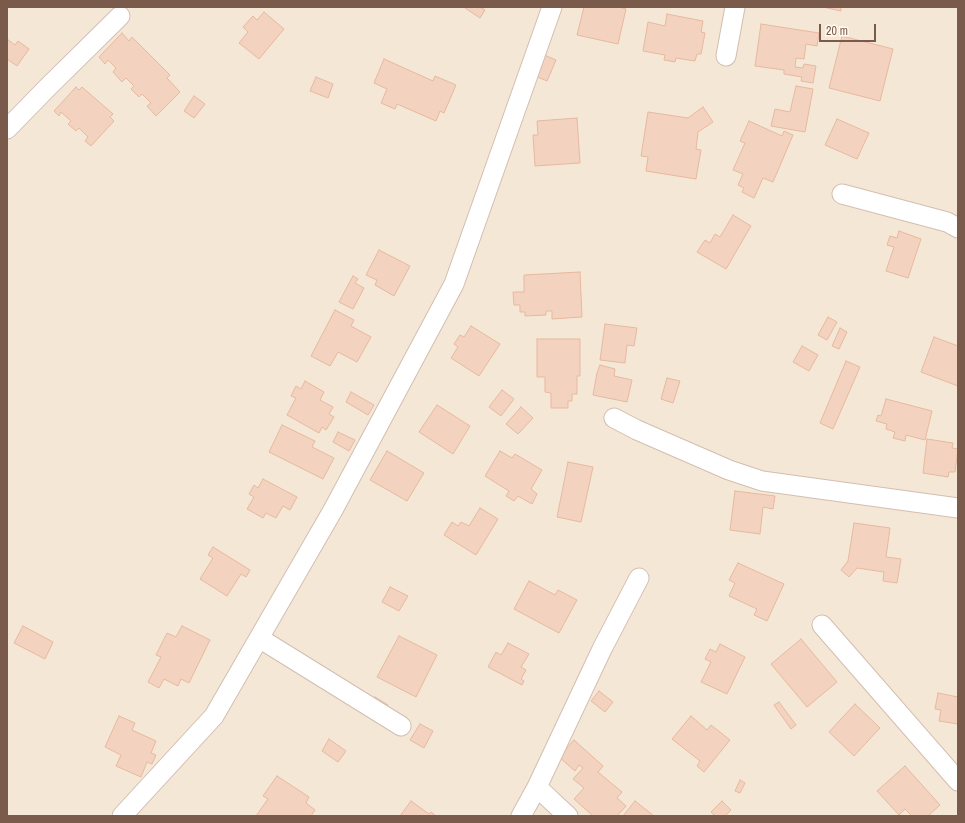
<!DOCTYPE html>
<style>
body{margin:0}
#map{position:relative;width:965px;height:823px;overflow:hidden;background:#fdf5e8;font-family:"Archivo Narrow",sans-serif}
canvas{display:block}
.frame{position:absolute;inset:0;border:8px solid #795a4b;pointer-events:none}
.scale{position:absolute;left:819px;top:24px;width:57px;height:18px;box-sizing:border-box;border:2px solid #795a4b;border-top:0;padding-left:5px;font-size:12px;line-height:14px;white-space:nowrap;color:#795a4b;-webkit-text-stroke:3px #fff9ef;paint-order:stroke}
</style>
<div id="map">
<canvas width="965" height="823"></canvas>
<div class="frame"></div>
<div class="scale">20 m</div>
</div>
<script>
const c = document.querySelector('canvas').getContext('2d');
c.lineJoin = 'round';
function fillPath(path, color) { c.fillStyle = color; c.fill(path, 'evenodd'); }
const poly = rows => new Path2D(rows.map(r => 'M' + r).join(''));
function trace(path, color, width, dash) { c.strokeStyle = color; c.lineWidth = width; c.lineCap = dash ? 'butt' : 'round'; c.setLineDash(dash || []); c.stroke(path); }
fillPath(poly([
 [7,7,958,7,958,816,7,816]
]), '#f5e7d6');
const building = poly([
 [466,7,480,7,485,10,480,18,465,8,466,7],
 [584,7,619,7,626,9,618,44,577,35,584,7],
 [823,7,841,7,841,11,823,7],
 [264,12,284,29,259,59,239,43,248,32,243,27,253,16,257,20,264,12],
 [667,14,703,21,701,32,705,33,701,54,697,54,695,61,676,58,675,62,664,60,665,55,643,51,648,22,665,26,667,14],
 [761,24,819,33,817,46,806,44,804,59,796,58,795,67,803,68,804,64,816,66,813,83,801,81,802,77,784,74,784,70,755,66,761,24],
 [122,33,129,41,132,37,170,75,167,78,180,92,156,116,147,106,151,103,142,94,139,97,131,89,134,86,126,78,122,82,113,72,116,68,108,60,105,64,99,57,122,33],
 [842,36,893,49,880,101,829,88,842,36],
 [7,39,15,45,18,41,29,49,17,66,7,59,7,39],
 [542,54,556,60,547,81,533,75,542,54],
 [384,59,433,81,435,76,456,85,444,113,440,111,436,121,397,104,395,109,381,103,387,89,374,83,384,59],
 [316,77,333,84,328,98,310,91,316,77],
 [796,86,813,89,805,132,771,126,775,109,790,112,796,86],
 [76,87,79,90,82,87,113,114,110,117,114,121,91,146,85,141,88,137,79,128,76,131,68,124,71,121,61,112,59,116,54,111,76,87],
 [194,96,205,104,194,118,184,111,194,96],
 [703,107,713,122,698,132,696,149,701,150,696,179,646,171,648,157,641,156,648,112,688,118,703,107],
 [577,118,580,163,535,166,533,135,538,135,537,121,577,118],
 [837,119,869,133,857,159,825,145,837,119],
 [749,121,782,136,784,131,793,135,773,182,763,178,754,198,742,192,744,188,738,185,743,174,733,170,745,143,740,141,749,121],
 [733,215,751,226,726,269,697,252,705,240,710,243,715,234,720,237,733,215],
 [899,231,921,239,908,278,886,271,894,247,887,245,890,236,897,238,899,231],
 [379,250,410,266,394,296,375,285,377,280,366,275,379,250],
 [580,272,582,317,552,319,552,311,546,311,546,315,525,316,525,312,520,312,520,305,514,305,513,292,524,292,524,275,580,272],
 [353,276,358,279,355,283,364,288,353,309,339,302,353,276],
 [335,310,354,320,351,326,371,337,357,362,338,352,330,366,311,356,335,310],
 [828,317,837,322,827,340,818,335,828,317],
 [605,324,637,328,634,346,627,345,625,363,600,360,605,324],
 [471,326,500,344,479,376,451,358,458,347,454,344,460,335,464,337,471,326],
 [840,328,847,332,839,349,832,346,840,328],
 [934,337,958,346,958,386,921,372,934,337],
 [537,339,580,339,580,376,577,376,577,394,572,394,572,401,568,401,568,408,551,408,551,393,545,392,545,377,537,377,537,339],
 [802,346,818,355,809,371,793,362,802,346],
 [846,361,860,367,833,429,820,423,846,361],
 [600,365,615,369,614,376,632,380,627,402,593,395,597,373,600,365],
 [667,378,680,381,673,403,661,399,667,378],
 [305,381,324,392,320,400,333,407,329,414,334,417,326,430,322,427,319,433,287,415,296,398,291,396,296,386,301,389,305,381],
 [502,390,514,399,501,416,489,407,502,390],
 [351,392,374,405,368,415,346,402,351,392],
 [886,399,932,411,925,440,906,435,905,441,893,438,895,432,886,429,887,424,876,421,878,415,881,416,886,399],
 [437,405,470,426,453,454,419,432,437,405],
 [521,407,533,418,518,434,506,424,521,407],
 [282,425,315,441,312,447,334,458,323,479,269,452,282,425],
 [338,432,355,440,349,451,333,442,338,432],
 [927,439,953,443,952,448,958,449,955,472,949,472,948,477,923,473,927,439],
 [387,451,424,473,407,501,370,480,387,451],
 [500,451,512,458,515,454,542,470,531,489,537,494,532,504,518,496,514,501,506,496,509,491,485,476,500,451],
 [568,462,593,467,581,522,557,517,568,462],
 [263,479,297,497,290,510,283,506,276,518,266,513,263,518,247,509,254,497,249,494,254,485,258,488,263,479],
 [735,491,775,496,773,509,763,507,760,534,730,530,735,491],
 [480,508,498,519,476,555,444,535,452,522,458,526,461,522,469,526,480,508],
 [854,523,890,528,886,557,901,559,897,583,883,581,884,572,857,568,849,577,841,570,848,561,854,523],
 [213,547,250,570,246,577,241,574,227,596,200,579,213,558,208,555,213,547],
 [738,563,784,584,767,621,754,615,757,609,729,596,735,583,729,580,738,563],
 [529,581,555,595,558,590,577,600,559,633,514,609,529,581],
 [390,587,408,596,399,611,382,602,390,587],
 [23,626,53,642,45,659,14,643,23,626],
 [182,626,210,640,189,683,181,679,178,686,164,679,159,688,148,682,161,657,156,655,167,633,176,637,182,626],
 [399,636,437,655,416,697,377,677,399,636],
 [801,639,837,682,807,707,771,664,801,639],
 [508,643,529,654,521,667,526,670,521,679,524,681,522,685,488,667,496,652,501,655,508,643],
 [720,644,745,657,727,694,701,682,711,662,705,659,710,649,716,652,720,644],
 [599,691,613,702,605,712,591,701,599,691],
 [938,693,958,697,958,724,939,721,941,710,935,709,938,693],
 [375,697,388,705,385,710,372,702,375,697],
 [779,702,796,725,791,729,774,705,779,702],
 [855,704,880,728,854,756,829,732,855,704],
 [119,716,135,723,132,730,156,741,151,753,156,755,152,764,147,762,141,777,116,766,121,755,105,747,119,716],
 [691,716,707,730,711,725,730,740,704,772,697,766,700,761,672,739,691,716],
 [420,724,433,731,424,748,410,740,420,724],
 [329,739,346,751,338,762,322,751,329,739],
 [574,740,603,766,598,772,622,792,617,798,626,806,617,816,593,816,574,799,584,788,573,779,583,768,579,765,575,771,559,757,574,740],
 [905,766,940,805,928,816,912,816,905,809,899,815,877,791,905,766],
 [277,776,309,797,306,803,315,810,311,816,256,816,268,799,263,796,277,776],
 [740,780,745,783,740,793,735,791,740,780],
 [411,801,429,814,431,812,436,816,400,816,411,801],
 [635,801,654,816,623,816,635,801],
 [722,801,731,810,725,816,715,816,711,812,722,801]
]);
fillPath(building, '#f3d3bf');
trace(building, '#e7b99f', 1);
const minor = poly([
 [726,56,735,7],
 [7,129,47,88,120,16],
 [842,194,947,222,958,228],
 [614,418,637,430,729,470,762,481,958,508],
 [822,625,958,781],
 [259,638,401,726],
 [122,816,214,716,333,510,454,284,552,7],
 [521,816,537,787],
 [568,816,556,805,537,787,602,649,639,578]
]);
trace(minor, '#d3beb0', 21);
trace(minor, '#fff', 19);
</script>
